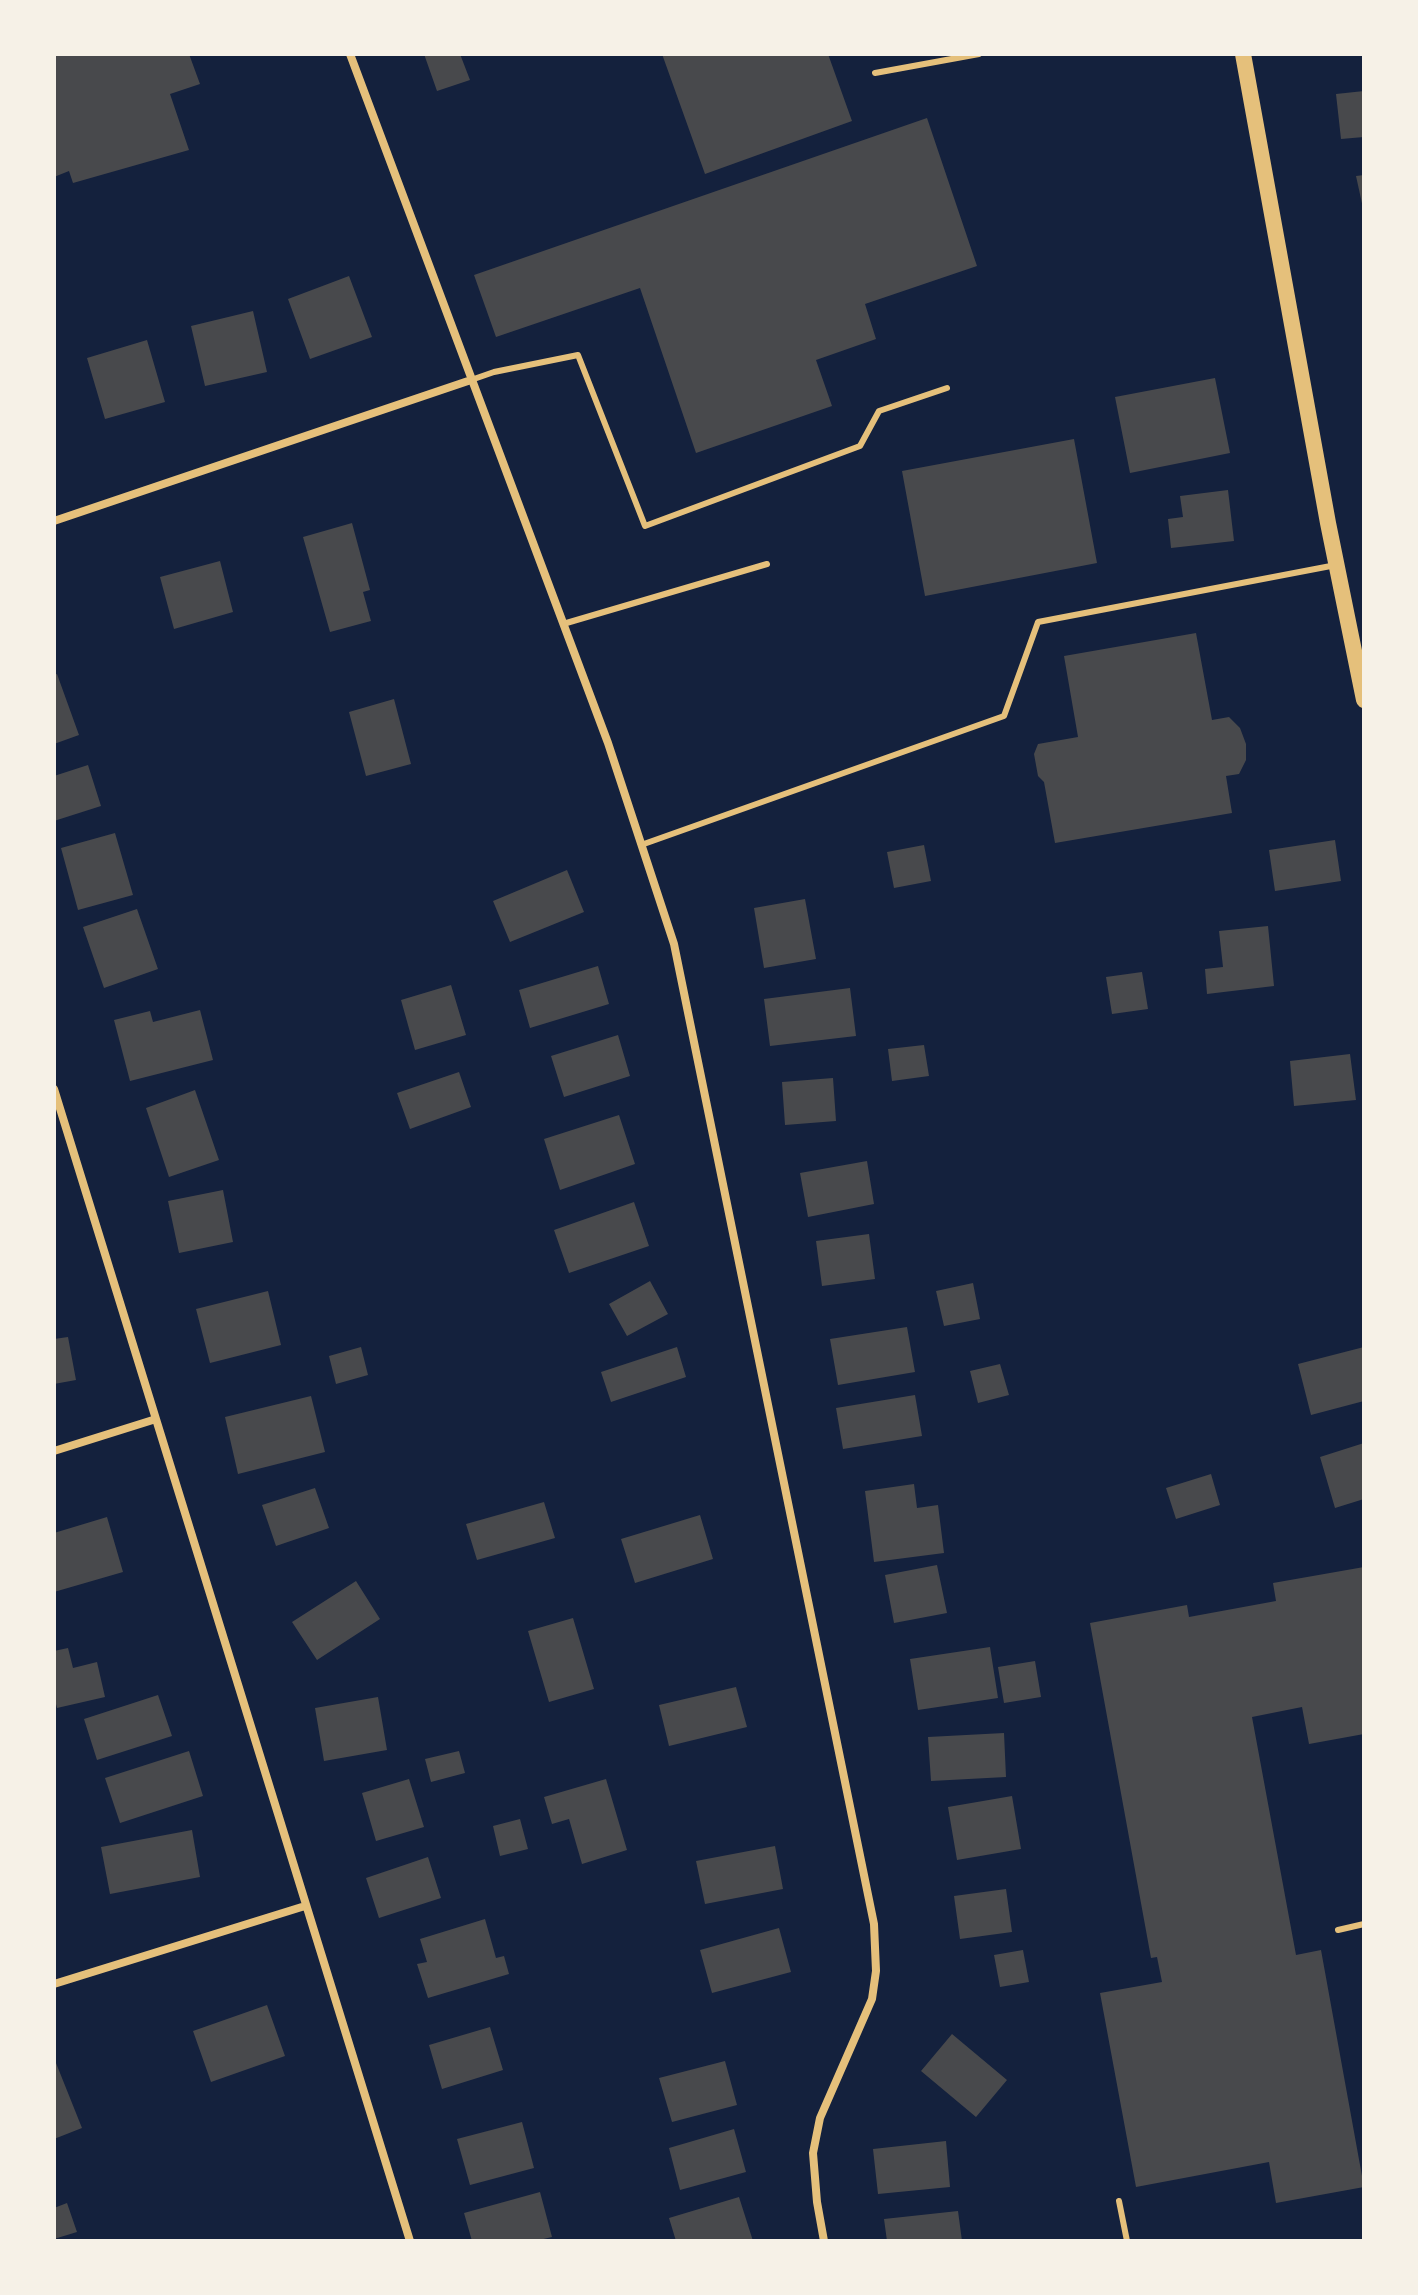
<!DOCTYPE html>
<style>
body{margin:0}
#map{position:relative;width:1418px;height:2295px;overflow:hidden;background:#14213d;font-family:Raleway,sans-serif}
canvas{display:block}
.frame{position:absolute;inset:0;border:56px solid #f6f1e7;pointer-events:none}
</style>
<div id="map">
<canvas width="1418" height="2295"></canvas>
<div class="frame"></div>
</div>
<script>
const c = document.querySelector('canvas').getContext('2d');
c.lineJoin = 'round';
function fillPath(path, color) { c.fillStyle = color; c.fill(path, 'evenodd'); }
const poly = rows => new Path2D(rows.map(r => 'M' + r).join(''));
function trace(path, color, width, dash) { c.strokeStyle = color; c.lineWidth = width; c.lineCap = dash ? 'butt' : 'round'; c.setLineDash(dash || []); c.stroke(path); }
fillPath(poly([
 [56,54,189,54,200,84,170,94,189,150,73,183,69,171,54,177,54,56],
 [424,54,460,54,470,80,437,91],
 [662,54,828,54,852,121,705,174],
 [1364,91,1364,137,1341,139,1336,94],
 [927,118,977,266,865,304,876,339,816,360,832,406,696,453,640,288,496,337,474,275],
 [1364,175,1364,208,1363,208,1356,176],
 [349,276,372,337,310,359,288,299],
 [253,311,267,372,205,386,191,326],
 [147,340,165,402,105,419,87,358],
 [1215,378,1230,453,1130,473,1115,397],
 [1074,439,1097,563,925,596,902,471],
 [1228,490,1234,541,1171,548,1168,519,1183,517,1180,496],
 [352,523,370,590,363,592,371,621,330,632,303,537],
 [220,561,233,612,174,629,160,577],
 [1196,633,1212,720,1229,717,1240,728,1246,744,1246,760,1239,774,1226,776,1232,813,1055,843,1044,782,1038,776,1034,754,1038,744,1078,737,1064,656],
 [57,674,79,735,54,744,54,675],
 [394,699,411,764,366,776,349,712],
 [88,765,101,806,54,821,54,776],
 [115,833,133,895,78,910,61,848],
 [1335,840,1341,881,1275,891,1269,850],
 [924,845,931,881,894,888,887,852],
 [567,870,584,912,510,942,493,901],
 [805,899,816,959,764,968,754,908],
 [137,909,158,969,104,988,83,927],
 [1268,926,1274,986,1207,994,1205,969,1223,967,1219,931],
 [598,966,609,1004,530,1028,519,990],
 [1142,972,1148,1009,1112,1014,1106,977],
 [451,985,466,1035,415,1050,401,1000],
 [850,988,856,1036,770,1046,764,999],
 [200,1010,213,1060,130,1081,114,1020,150,1011,153,1022],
 [618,1035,630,1076,564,1097,551,1056],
 [924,1045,929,1076,892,1081,888,1049],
 [1350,1054,1356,1100,1294,1106,1290,1061],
 [459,1072,471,1107,410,1129,397,1093],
 [833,1078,836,1121,785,1125,782,1082],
 [195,1090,219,1160,169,1177,146,1108],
 [619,1115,635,1164,560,1190,544,1139],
 [867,1161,874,1204,808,1217,800,1173],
 [223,1190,233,1242,179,1253,168,1201],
 [634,1202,649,1246,569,1273,554,1230],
 [869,1234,875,1279,822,1286,816,1241],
 [650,1281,668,1314,627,1336,609,1304],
 [973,1283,980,1319,944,1326,936,1291],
 [268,1291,281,1345,210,1363,196,1309],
 [907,1327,915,1372,838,1385,830,1339],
 [68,1337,76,1380,54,1384,54,1339],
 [361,1347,368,1375,336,1384,329,1356],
 [677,1347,686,1377,611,1402,601,1372],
 [1364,1347,1364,1401,1311,1415,1298,1364],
 [1000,1364,1009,1395,978,1403,970,1371],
 [915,1395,922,1436,843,1449,836,1408],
 [311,1396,325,1452,238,1474,225,1417],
 [1364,1443,1364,1499,1335,1508,1320,1457],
 [1211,1474,1220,1505,1176,1519,1166,1488],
 [914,1484,917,1508,938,1505,944,1553,874,1562,865,1491],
 [315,1488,329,1528,276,1546,262,1505],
 [544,1502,555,1538,477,1560,466,1524],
 [700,1515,713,1559,635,1583,621,1539],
 [107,1517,123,1572,54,1592,54,1533],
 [937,1565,947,1613,894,1623,885,1575],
 [1364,1567,1364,1734,1309,1744,1302,1707,1252,1717,1296,1955,1321,1950,1364,2187,1276,2203,1269,2162,1136,2187,1100,1993,1162,1982,1157,1957,1151,1958,1090,1623,1187,1605,1189,1617,1276,1601,1273,1583],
 [356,1581,380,1619,317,1660,292,1622],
 [573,1618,594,1689,549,1702,528,1631],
 [990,1647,998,1698,918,1710,910,1659],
 [68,1648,73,1668,97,1662,105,1697,57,1708,54,1696,54,1651],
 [1035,1661,1041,1697,1004,1703,998,1667],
 [736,1687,747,1727,669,1746,659,1705],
 [158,1695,172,1736,97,1760,84,1719],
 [378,1697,387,1750,324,1761,315,1708],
 [1004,1733,1006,1777,931,1781,928,1737],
 [189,1751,203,1796,120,1823,105,1778],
 [459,1751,465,1773,431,1782,425,1759],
 [409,1779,424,1827,376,1841,362,1793],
 [606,1779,627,1850,582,1864,569,1819,552,1824,544,1797],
 [1012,1796,1021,1849,957,1860,948,1807],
 [520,1819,528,1849,500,1856,493,1826],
 [192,1830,200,1877,110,1894,101,1847],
 [775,1846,783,1889,705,1904,696,1861],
 [428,1857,441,1898,379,1918,366,1878],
 [1006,1889,1012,1932,960,1939,954,1896],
 [485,1919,496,1958,504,1956,509,1974,428,1998,417,1964,427,1962,420,1939],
 [779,1928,791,1972,712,1993,700,1950],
 [1023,1950,1029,1982,1000,1987,994,1955],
 [267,2005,285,2056,211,2082,193,2031],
 [490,2027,503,2070,442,2089,429,2045],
 [952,2034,1007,2080,976,2117,921,2071],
 [54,2058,82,2128,54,2139],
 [725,2061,737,2105,672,2122,659,2078],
 [522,2122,534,2168,470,2185,457,2139],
 [734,2129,746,2172,680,2190,669,2148],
 [946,2141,950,2187,878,2194,873,2149],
 [540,2192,552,2237,535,2241,472,2241,464,2213],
 [739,2197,753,2241,676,2241,669,2218],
 [67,2203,77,2232,54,2239,54,2208],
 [958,2211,962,2241,887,2241,884,2219]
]), '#48494c');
trace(poly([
 [875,73,979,54],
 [471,380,494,372,578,355,645,526,860,446,879,411,947,388],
 [563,624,767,564],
 [641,845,1004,716,1038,622,1336,565],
 [1338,1930,1364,1924],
 [1119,2201,1127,2241]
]), '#e5c07b', 6);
trace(poly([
 [350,54,608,743,674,944,874,1924,876,1971,872,1999,820,2118,813,2153,817,2202,824,2241],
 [54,521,471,380],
 [54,1089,410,2241],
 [54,1451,156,1419],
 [54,1984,305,1906]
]), '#e5c07b', 8);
trace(poly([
 [1243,54,1328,523,1364,700]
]), '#e5c07b', 16);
</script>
